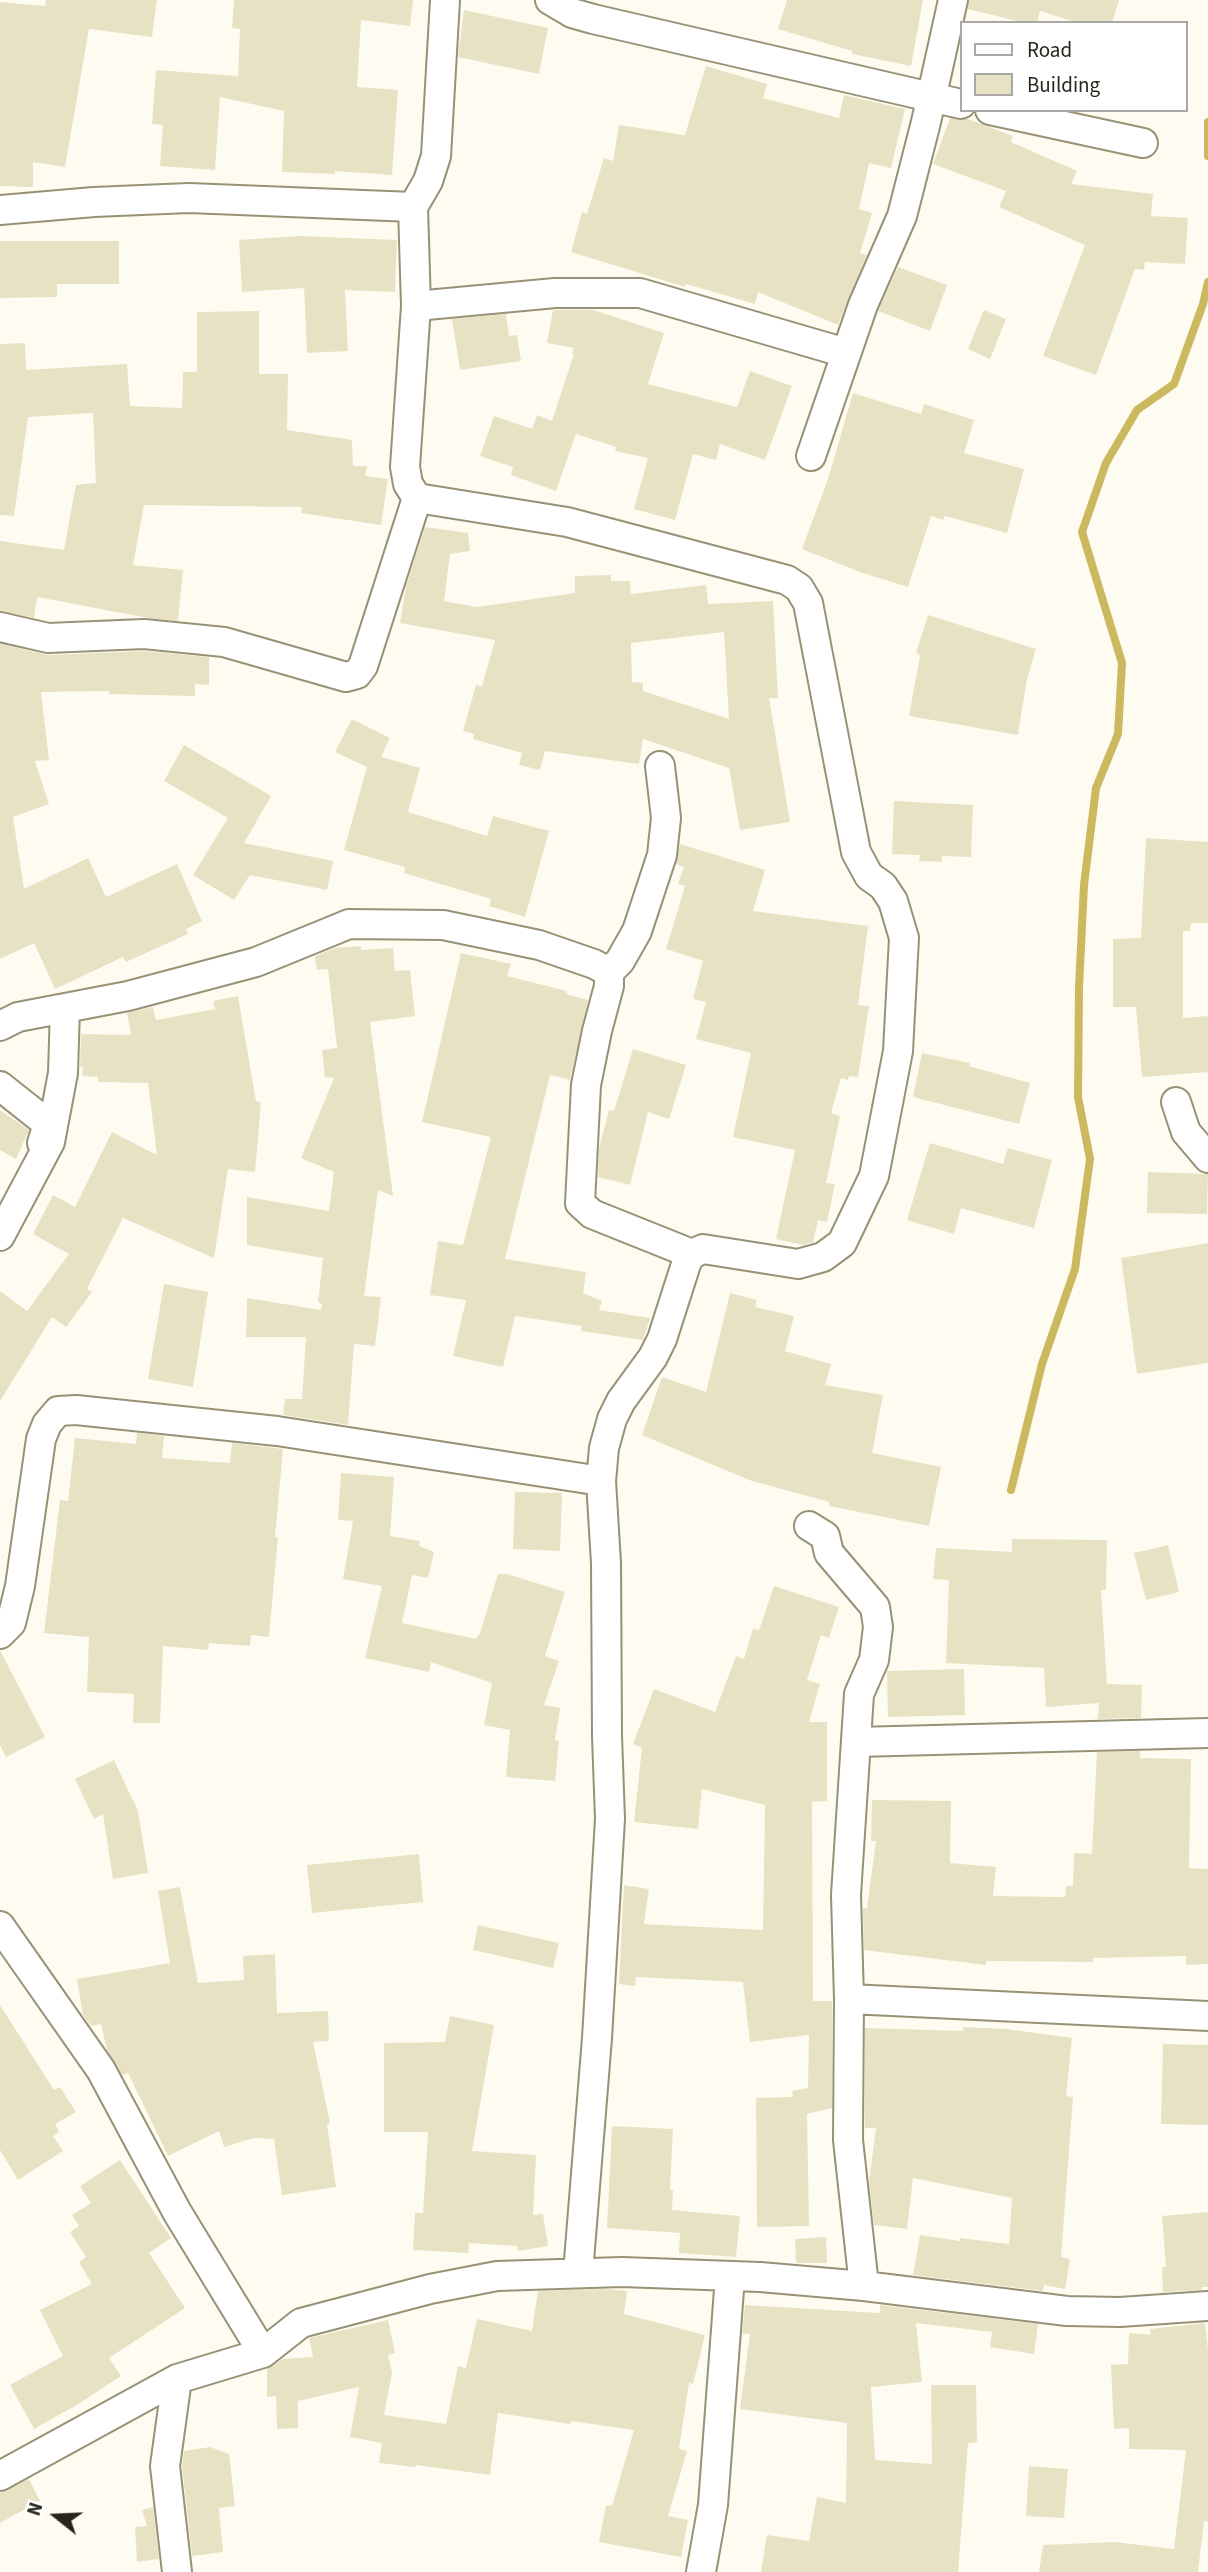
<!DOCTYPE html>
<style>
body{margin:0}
#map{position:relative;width:1208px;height:2572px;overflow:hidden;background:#fefcf0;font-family:"Source Sans 3",sans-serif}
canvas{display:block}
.legend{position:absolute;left:960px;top:21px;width:228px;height:91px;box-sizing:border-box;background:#fff;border:2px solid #a9a8a4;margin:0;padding:9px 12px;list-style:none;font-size:21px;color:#28251b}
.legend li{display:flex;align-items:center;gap:14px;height:35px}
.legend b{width:35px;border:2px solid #a9a8a4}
.north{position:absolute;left:21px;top:2481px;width:70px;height:70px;-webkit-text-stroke:5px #fff;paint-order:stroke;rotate:288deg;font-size:19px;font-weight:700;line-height:28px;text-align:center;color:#28251b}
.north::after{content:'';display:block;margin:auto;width:24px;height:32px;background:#28251b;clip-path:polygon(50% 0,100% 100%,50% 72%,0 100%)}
</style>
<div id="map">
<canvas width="1208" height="2572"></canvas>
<ul class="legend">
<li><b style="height:9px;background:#fff"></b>Road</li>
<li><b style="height:19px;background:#e8e2c5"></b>Building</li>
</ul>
<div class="north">N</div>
</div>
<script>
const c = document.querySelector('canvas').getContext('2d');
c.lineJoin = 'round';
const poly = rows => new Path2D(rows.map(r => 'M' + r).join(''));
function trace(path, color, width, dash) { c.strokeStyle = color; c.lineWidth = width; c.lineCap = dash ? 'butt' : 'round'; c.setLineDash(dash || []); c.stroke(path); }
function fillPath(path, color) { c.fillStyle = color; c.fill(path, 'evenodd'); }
trace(poly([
 [1208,122,1208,156],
 [1011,1490,1042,1364,1075,1269,1090,1159,1078,1097,1079,988,1084,885,1096,788,1118,734,1122,663,1082,532,1106,463,1137,410,1174,384,1203,304,1208,282]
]), '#ccb85f', 8);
fillPath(poly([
 [46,0,157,0,152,37,89,29,65,167,33,162,33,187,0,186,0,2,45,6],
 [234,0,413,0,410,26,361,20,357,87,398,90,392,175,335,171,335,174,282,172,284,111,220,97,215,170,160,166,163,125,152,124,156,70,238,76,240,29,232,28],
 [787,0,923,0,911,66,852,54,852,51,778,29],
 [969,0,1119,0,1112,23,1079,23,1040,11,1037,23,1025,23,968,9],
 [464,10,548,28,539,74,458,57],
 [706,66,767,84,763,98,839,118,844,95,905,109,891,168,869,163,859,209,872,213,860,253,867,255,838,325,758,292,755,304,686,284,685,287,571,252,582,212,587,214,604,158,613,161,619,125,685,135],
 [950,118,968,119,1013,136,1011,142,1077,171,1071,184,1153,194,1151,216,1188,218,1185,264,1145,262,1144,270,1135,269,1096,375,1043,356,1085,245,999,207,1006,191,933,164],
 [300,236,397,240,395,292,345,290,348,351,307,353,304,288,242,292,239,240],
 [0,241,119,241,119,284,57,284,57,297,0,298],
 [898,267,947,285,930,331,878,311],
 [553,310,593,310,664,333,648,384,737,407,750,371,792,386,765,460,720,444,716,460,693,454,675,520,634,509,648,458,615,451,616,447,576,434,556,491,511,475,513,467,480,456,494,416,532,429,537,415,552,421,574,354,572,353,574,348,547,343],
 [984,310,1006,319,990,359,968,349],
 [259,311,259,374,288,374,287,430,352,440,353,466,367,466,365,476,388,479,381,525,301,513,302,507,144,505,133,565,183,570,178,621,148,618,37,597,34,618,0,611,0,541,64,550,76,485,96,483,93,413,28,417,14,516,0,515,0,344,25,343,26,370,127,364,130,406,182,408,183,372,197,372,197,312],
 [506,314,509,336,517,335,521,361,460,370,452,319],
 [853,393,921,414,924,404,974,420,964,453,1024,469,1007,533,945,516,943,520,931,516,908,587,860,572,802,549,828,479],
 [425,527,468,533,470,551,450,554,444,601,477,607,575,593,575,576,611,575,611,581,630,581,631,594,706,585,708,604,773,601,778,698,769,698,790,822,740,830,729,768,643,739,639,764,545,751,540,770,519,765,522,753,473,739,474,734,463,731,476,685,482,686,495,640,400,623,406,586],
 [724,632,729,719,643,691,643,683,632,682,631,643],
 [928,615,1036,649,1027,679,1018,735,909,716,920,655,916,653],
 [0,644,48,655,144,651,209,657,209,685,195,684,195,696,109,694,109,691,41,692,49,760,35,761,49,804,13,817,24,889,88,858,106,897,177,864,202,921,186,929,188,934,126,962,123,957,55,989,34,943,0,959],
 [352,719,390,738,381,757,420,768,408,812,487,836,493,816,549,831,525,917,489,906,491,899,404,873,405,867,344,850,367,767,335,752],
 [184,745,271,796,244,843,333,861,327,890,250,875,234,900,193,875,228,818,164,781],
 [894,801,973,805,971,857,942,856,942,862,919,861,920,855,892,854],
 [1146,838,1208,842,1208,923,1191,923,1190,931,1183,931,1183,1018,1208,1016,1208,1072,1142,1077,1136,1007,1113,1007,1113,939,1141,938],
 [680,844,765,870,753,911,868,926,858,1005,869,1006,858,1077,849,1076,848,1080,841,1078,831,1113,840,1116,826,1183,835,1184,827,1222,818,1220,813,1242,803,1245,776,1239,795,1150,733,1137,751,1053,696,1039,706,1002,693,999,703,961,666,949,685,886,678,884,684,867,676,864],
 [361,946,361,950,393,948,395,971,410,970,415,1016,370,1022,393,1196,378,1190,364,1296,381,1297,375,1346,354,1344,348,1425,283,1415,285,1399,302,1399,306,1337,246,1337,247,1298,321,1310,322,1304,318,1302,323,1258,247,1245,247,1197,329,1211,334,1172,301,1158,334,1078,325,1077,322,1050,337,1048,328,969,317,970,315,956,335,948],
 [461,953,511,964,507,976,567,991,566,994,588,1000,570,1080,550,1075,505,1259,586,1272,583,1293,602,1301,599,1310,650,1318,643,1340,581,1331,582,1326,515,1316,503,1367,453,1356,466,1300,430,1295,438,1241,463,1245,491,1137,422,1122],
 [238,996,256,1101,261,1102,255,1172,228,1169,214,1258,123,1218,87,1289,92,1292,66,1327,52,1317,0,1401,0,1291,27,1311,69,1254,33,1234,53,1195,75,1207,112,1132,157,1155,148,1083,98,1082,98,1077,82,1076,83,1067,80,1067,81,1034,131,1035,127,1013,153,1007,156,1020,215,1009,213,1001],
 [633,1049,686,1065,669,1119,648,1112,630,1185,598,1177,599,1148,609,1110,614,1111],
 [922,1053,970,1063,969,1066,1030,1083,1019,1124,913,1097],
 [0,1110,29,1130,16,1159,0,1150],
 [930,1143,1003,1164,1008,1148,1052,1160,1034,1228,961,1208,954,1234,907,1220],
 [1148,1172,1208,1174,1207,1214,1147,1213],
 [1208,1243,1208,1363,1137,1374,1121,1258],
 [164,1284,208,1292,193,1387,148,1379],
 [730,1293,757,1300,755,1307,794,1316,785,1351,831,1364,825,1385,883,1395,872,1453,941,1467,929,1526,829,1506,829,1502,749,1480,642,1435,662,1377,706,1392],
 [137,1433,164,1436,162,1458,230,1463,232,1443,283,1449,275,1537,278,1537,269,1637,251,1635,250,1646,209,1643,208,1650,163,1646,160,1723,133,1723,134,1694,87,1692,89,1637,44,1633,60,1500,68,1501,75,1438,136,1444],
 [341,1473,394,1477,390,1536,420,1541,419,1546,434,1552,428,1578,412,1575,402,1623,476,1639,480,1633,498,1574,507,1574,565,1592,545,1656,559,1661,544,1705,560,1708,555,1740,559,1741,555,1781,506,1777,510,1730,484,1725,492,1683,431,1662,429,1672,365,1658,382,1586,343,1579,353,1521,338,1520],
 [515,1492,562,1493,560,1551,513,1549],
 [1012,1539,1107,1540,1106,1590,1101,1590,1107,1684,1142,1685,1141,1718,1098,1719,1099,1703,1046,1707,1044,1668,946,1663,949,1580,933,1579,936,1548,1012,1552],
 [1168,1545,1179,1592,1146,1600,1134,1553],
 [774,1586,839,1607,829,1638,821,1635,807,1680,820,1684,809,1722,827,1722,827,1801,812,1802,813,2001,832,2001,832,2108,807,2114,809,2226,757,2227,756,2098,793,2097,792,2091,808,2088,809,2035,750,2042,743,1982,636,1977,635,1986,619,1984,624,1885,649,1889,644,1924,763,1930,765,1805,702,1789,698,1829,634,1822,642,1748,633,1744,654,1689,715,1712,736,1656,744,1659,753,1629,759,1630],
 [0,1650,45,1737,6,1757,0,1745],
 [964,1669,965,1715,888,1717,887,1671],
 [1140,1751,1140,1758,1191,1759,1189,1868,1208,1869,1208,1964,1186,1965,1186,1956,1093,1958,1093,1962,986,1961,986,1965,864,1950,863,1908,867,1908,876,1841,871,1841,872,1800,951,1801,950,1863,996,1867,993,1896,1065,1897,1066,1886,1073,1886,1074,1853,1092,1854,1097,1752],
 [114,1760,138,1811,148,1873,113,1879,103,1814,94,1819,75,1779],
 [419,1854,423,1902,312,1913,307,1865],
 [180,1887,198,1983,244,1980,243,1956,275,1954,277,2013,328,2011,329,2041,313,2042,330,2123,327,2124,336,2187,282,2195,274,2139,253,2138,224,2147,219,2131,168,2156,128,2073,122,2075,107,2050,101,2024,91,2026,83,2015,77,1979,170,1963,158,1891],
 [478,1925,559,1943,553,1968,473,1950],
 [0,2005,54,2090,60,2087,76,2112,55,2124,59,2132,53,2136,63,2151,18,2180,0,2150],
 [450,2016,494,2025,472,2151,536,2155,533,2215,543,2214,548,2246,518,2251,517,2246,469,2243,468,2253,413,2250,415,2213,423,2213,428,2132,384,2132,384,2043,445,2042],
 [963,2027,1007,2029,1072,2038,1066,2096,1073,2097,1061,2257,1070,2259,1065,2289,1044,2285,1043,2291,913,2275,920,2235,960,2241,960,2238,1009,2244,1012,2198,913,2178,907,2229,874,2225,869,2182,876,2128,865,2128,865,2028,963,2031],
 [1163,2044,1208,2045,1208,2125,1161,2124],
 [612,2126,673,2129,670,2190,673,2190,672,2210,740,2216,736,2257,679,2253,680,2233,607,2228],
 [120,2160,171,2238,149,2253,185,2308,109,2358,121,2376,80,2403,34,2429,10,2385,63,2356,40,2310,92,2284,79,2262,86,2257,70,2232,79,2226,72,2215,91,2203,80,2186],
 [1208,2212,1208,2287,1202,2287,1202,2290,1163,2292,1162,2267,1166,2267,1162,2216],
 [826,2237,827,2263,796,2263,795,2239],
 [606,2289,627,2291,624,2314,705,2335,693,2384,689,2383,679,2449,687,2451,668,2516,688,2520,681,2557,599,2542,606,2505,612,2506,634,2430,571,2421,570,2424,498,2413,490,2475,416,2465,416,2467,379,2463,382,2443,350,2437,359,2387,298,2401,298,2428,277,2429,276,2396,267,2397,267,2369,283,2359,313,2357,309,2338,388,2320,395,2353,388,2355,392,2373,384,2415,446,2424,458,2366,466,2368,477,2319,532,2331,538,2291],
 [745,2305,880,2313,880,2305,1038,2324,1034,2354,990,2347,992,2332,916,2323,922,2382,871,2387,875,2460,932,2464,931,2385,976,2385,977,2442,968,2443,958,2572,761,2572,767,2535,809,2541,817,2497,846,2503,847,2423,740,2409,750,2334,742,2334],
 [1205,2323,1208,2349,1208,2522,1204,2521,1198,2572,1039,2572,1043,2545,1115,2542,1174,2549,1186,2450,1129,2449,1129,2428,1114,2429,1111,2365,1128,2364,1129,2333,1151,2335,1150,2329],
 [210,2447,229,2454,235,2506,219,2508,223,2552,192,2556,182,2466,184,2451],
 [1029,2466,1068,2469,1064,2518,1026,2516],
 [29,2479,40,2501,0,2523,0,2493],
 [153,2507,159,2559,137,2562,135,2527,147,2526,142,2510]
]), '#e8e2c5');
const minor = poly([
 [445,0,436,156,428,181,413,207,416,306,405,467,408,484,417,498,567,522,787,580,799,588,808,603,856,852,869,876,883,886,893,901,904,938,898,1051,874,1176,842,1243,823,1257,798,1264,703,1249,692,1254,687,1261,662,1339,653,1357,621,1401,612,1419,604,1448,601,1481,606,1563,607,1736,610,1819,597,2038,578,2273],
 [550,0,572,13,593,19,961,104],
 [990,110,1143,143],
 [0,210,94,202,189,198,413,207],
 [416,306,555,293,640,293,846,353],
 [811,456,863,305,902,216,926,122,953,0],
 [0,627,48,638,144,634,224,642,346,677,357,674,363,666,417,498],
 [660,766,666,818,662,855,637,931,620,961,609,972,609,986,597,1031,586,1085,580,1203,592,1214,692,1254],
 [0,1026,18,1017,128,996,256,962,349,924,443,925,539,945,594,964,609,972],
 [0,1086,48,1124,42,1143],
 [1176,1102,1186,1132,1208,1158],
 [0,1236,50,1142,63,1073,65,1008],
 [809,1526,825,1536,829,1553,875,1607,878,1627,874,1660,859,1694,846,1895,849,1999,848,2140,864,2286],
 [0,1634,11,1623,20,1586,41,1439,47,1424,58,1411,76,1410,277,1431,601,1481],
 [856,1742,1208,1733],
 [0,1926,101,2070,177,2212,263,2353],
 [849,1999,1208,2016],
 [0,2476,177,2379,263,2353,301,2323,430,2289,497,2276,622,2272,760,2277,864,2286,1067,2311,1120,2312,1208,2306],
 [177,2572,165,2466,177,2379],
 [701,2572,713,2505,730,2276]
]);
trace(minor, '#979176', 32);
trace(minor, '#fff', 28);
</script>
